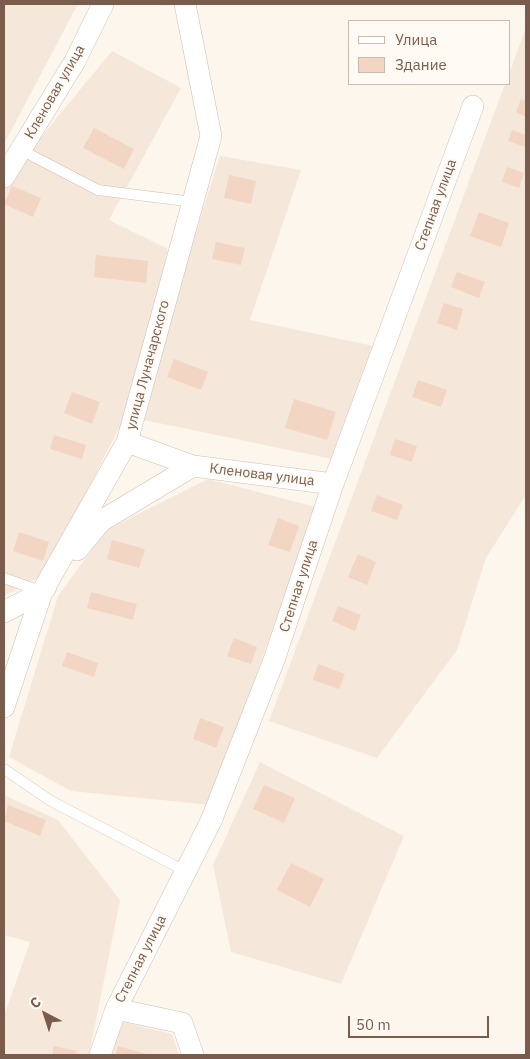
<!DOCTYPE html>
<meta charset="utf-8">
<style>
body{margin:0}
#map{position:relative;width:530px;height:1059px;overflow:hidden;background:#fdf6ec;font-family:"IBM Plex Sans",sans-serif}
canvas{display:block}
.frame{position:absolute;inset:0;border:5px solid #7a5c4d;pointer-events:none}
.legend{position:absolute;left:348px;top:20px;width:162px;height:65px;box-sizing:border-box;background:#fffaf3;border:1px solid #cabbb1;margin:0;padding:6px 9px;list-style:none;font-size:15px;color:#7a5c4d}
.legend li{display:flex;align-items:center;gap:10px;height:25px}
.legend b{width:25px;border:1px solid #cabbb1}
.north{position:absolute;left:20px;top:989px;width:50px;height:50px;-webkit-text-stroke:4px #fffaf3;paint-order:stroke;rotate:320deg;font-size:14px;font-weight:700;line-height:20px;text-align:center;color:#7a5c4d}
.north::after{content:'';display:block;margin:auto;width:18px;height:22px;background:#7a5c4d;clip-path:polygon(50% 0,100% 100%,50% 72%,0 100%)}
.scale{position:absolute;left:348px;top:1016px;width:141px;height:22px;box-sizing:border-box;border:2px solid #7a5c4d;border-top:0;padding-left:6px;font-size:15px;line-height:18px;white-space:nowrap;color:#7a5c4d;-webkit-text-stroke:4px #fffaf3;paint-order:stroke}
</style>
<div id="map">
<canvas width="530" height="1059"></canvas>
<div class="frame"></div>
<ul class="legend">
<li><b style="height:6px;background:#fff"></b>Улица</li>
<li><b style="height:14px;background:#f3d5c3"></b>Здание</li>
</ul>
<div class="north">С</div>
<div class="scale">50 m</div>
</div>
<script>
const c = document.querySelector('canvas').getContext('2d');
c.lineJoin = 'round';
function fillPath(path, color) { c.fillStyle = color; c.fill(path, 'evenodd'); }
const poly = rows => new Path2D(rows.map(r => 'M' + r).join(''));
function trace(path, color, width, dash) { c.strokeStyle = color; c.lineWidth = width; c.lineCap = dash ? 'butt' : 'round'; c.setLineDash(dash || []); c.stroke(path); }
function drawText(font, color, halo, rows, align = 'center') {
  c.font = font + ' "IBM Plex Sans",sans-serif'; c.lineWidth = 4; c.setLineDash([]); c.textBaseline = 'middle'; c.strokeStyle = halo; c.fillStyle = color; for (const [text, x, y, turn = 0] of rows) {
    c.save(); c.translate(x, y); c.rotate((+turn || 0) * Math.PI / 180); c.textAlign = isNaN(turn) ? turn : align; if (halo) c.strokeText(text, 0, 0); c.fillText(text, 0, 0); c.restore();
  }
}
fillPath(poly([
 [4,4,78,4,4,144],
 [526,27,526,495,486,558,457,650,377,758,269,721,505,84,509,84,509,74],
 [112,51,181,88,109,220,168,249,127,412,45,574,4,596,4,191,22,160],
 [220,156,301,170,250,320,374,346,332,459,144,420,187,260],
 [208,479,316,507,210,805,71,791,9,757,58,596,106,530],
 [260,762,404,836,341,984,231,952,213,865],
 [4,795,58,820,120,900,89,1055,4,1055,4,1016,30,942,4,935],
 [119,1021,172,1034,179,1055,109,1055]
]), '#f5e8da');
fillPath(poly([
 [521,99,526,101,526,117,516,112],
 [94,128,134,149,124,169,83,148],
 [512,130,526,135,525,147,508,141],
 [507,167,524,173,519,188,502,182],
 [229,175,256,181,251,204,224,198],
 [12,186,41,198,33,217,4,204],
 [479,212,509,223,501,247,470,236],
 [216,242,245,248,241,265,212,259],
 [96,255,148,261,146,283,94,277],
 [457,272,485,282,479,298,451,287],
 [444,303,463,309,457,330,437,323],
 [174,359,208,372,201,390,167,377],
 [418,380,447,390,441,407,412,397],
 [72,392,100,402,92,424,64,413],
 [294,399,336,412,327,440,285,428],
 [54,435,86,445,82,459,50,449],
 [395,439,417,446,412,462,390,455],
 [377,495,403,505,397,520,371,511],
 [278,518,299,526,290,552,268,545],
 [19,532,49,542,43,561,13,551],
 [112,540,145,549,139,568,107,559],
 [358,554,376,562,367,585,348,577],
 [91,592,137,604,133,620,87,608],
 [338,606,361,615,355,631,332,621],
 [234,638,257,647,251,664,227,656],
 [67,652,98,663,94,677,62,666],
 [318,664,345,674,339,689,313,680],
 [200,718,224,727,216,748,193,739],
 [264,785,295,798,284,823,253,809],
 [8,805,46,820,40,836,4,821],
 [291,863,324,879,310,907,277,890],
 [54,1046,77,1051,76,1055,52,1055],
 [118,1046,150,1055,116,1055]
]), '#f3d5c3');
const service = poly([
 [21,150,98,190,193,202],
 [4,578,40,591],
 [4,769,51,801,185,871]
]);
const minor = poly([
 [4,177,75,61,103,4],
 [127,442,193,466],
 [77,550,101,521,193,466,333,484],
 [4,612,42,592,46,587],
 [4,707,42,592,127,442,211,136,185,4],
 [116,1009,182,1023,193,1055],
 [100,1055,116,1009,211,821,274,660,333,484,473,106]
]);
trace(service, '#d1beb0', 11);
trace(minor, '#d1beb0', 22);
trace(service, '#fff', 10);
trace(minor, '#fff', 21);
drawText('14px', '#7a5c4d', '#fffaf3', [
 ["Кленовая улица",55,92,-60],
 ["Степная улица",436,205,-70],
 ["улица Луначарского",148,365,-75],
 ["Кленовая улица",262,475,7],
 ["Степная улица",299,586,-72],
 ["Степная улица",141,959,-63]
]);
</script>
